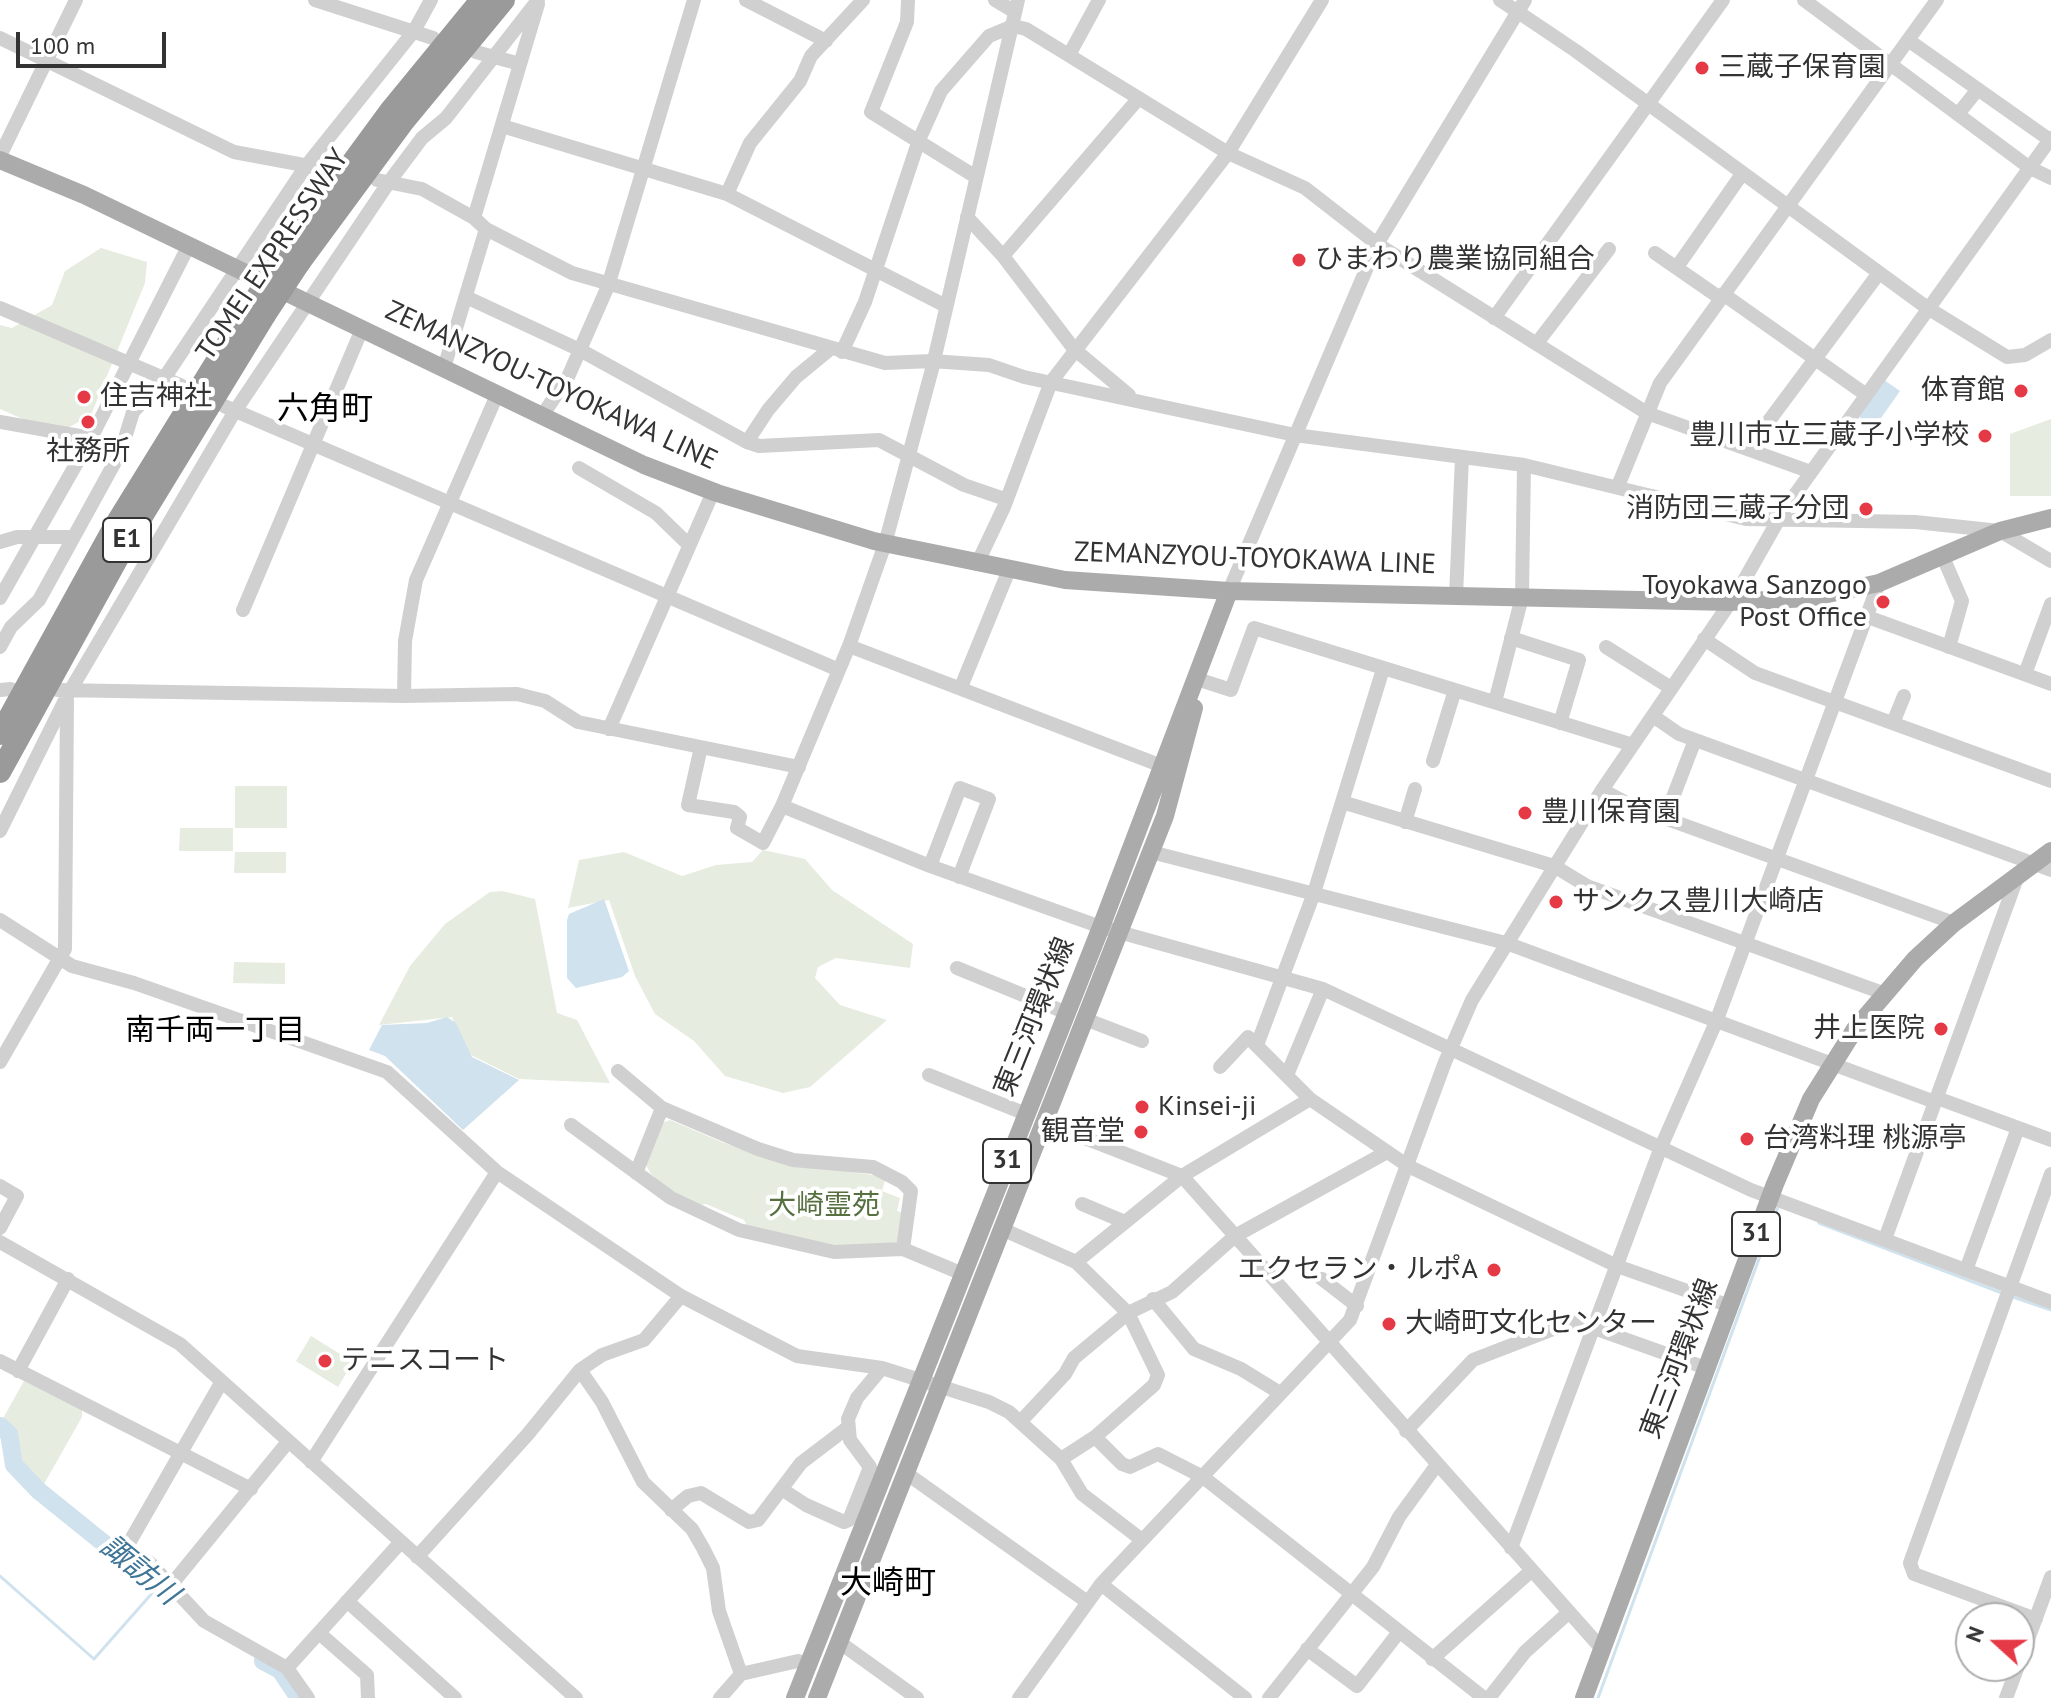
<!DOCTYPE html>
<meta charset="utf-8">
<style>
body{margin:0}
#map{position:relative;width:2051px;height:1698px;overflow:hidden;background:#fff;font-family:"PT Sans",sans-serif}
canvas{display:block}
.north{position:absolute;left:1955px;top:1602px;width:80px;height:80px;box-sizing:border-box;background:#fff;border:2px solid #adadad;border-radius:50%;rotate:291deg;font-size:22px;font-weight:700;line-height:32px;text-align:center;color:#333}
.north::after{content:'';display:block;margin:auto;width:28px;height:36px;background:#e63946;clip-path:polygon(50% 0,100% 100%,50% 72%,0 100%)}
.scale{position:absolute;left:16px;top:32px;width:150px;height:36px;box-sizing:border-box;border:4px solid #333;border-top:0;padding-left:10px;font-size:24px;line-height:28px;white-space:nowrap;color:#333;-webkit-text-stroke:6px #fff;paint-order:stroke}
</style>
<div id="map">
<canvas width="2051" height="1698"></canvas>
<div class="north">N</div>
<div class="scale">100 m</div>
</div>
<script>
const c = document.querySelector('canvas').getContext('2d');
c.lineJoin = 'round';
function fillPath(path, color) { c.fillStyle = color; c.fill(path, 'evenodd'); }
const poly = rows => new Path2D(rows.map(r => 'M' + r).join(''));
function trace(path, color, width, dash) { c.strokeStyle = color; c.lineWidth = width; c.lineCap = dash ? 'butt' : 'round'; c.setLineDash(dash || []); c.stroke(path); }
function drawText(font, color, halo, rows, align = 'center') {
  c.font = font + ' "PT Sans","Noto Sans JP",sans-serif'; c.lineWidth = 8; c.setLineDash([]); c.textBaseline = 'middle'; c.strokeStyle = halo; c.fillStyle = color; for (const [text, x, y, turn = 0] of rows) {
    c.save(); c.translate(x, y); c.rotate((+turn || 0) * Math.PI / 180); c.textAlign = isNaN(turn) ? turn : align; if (halo) c.strokeText(text, 0, 0); c.fillText(text, 0, 0); c.restore();
  }
}
fillPath(poly([
 [101,248,147,262,145,283,91,415,57,434,0,409,0,325,12,328,52,305,65,271],
 [2051,419,2051,496,2010,496,2010,434],
 [235,786,287,786,287,828,235,828],
 [180,828,233,828,233,851,179,851],
 [763,850,805,859,832,890,913,944,910,968,836,958,818,967,815,978,840,1005,887,1020,810,1087,783,1093,725,1076,694,1041,655,1014,635,976,609,900,568,908,579,860,624,852,682,876,716,865,752,862],
 [235,852,286,852,286,873,234,873],
 [502,891,535,899,557,1013,577,1020,610,1083,519,1079,467,1053,452,1017,379,1025,410,966,445,924,490,892],
 [234,962,285,963,285,984,233,983],
 [670,1120,724,1143,788,1163,886,1177,882,1191,900,1198,897,1211,903,1213,898,1244,839,1248,748,1227,744,1220,706,1204,701,1205,676,1197,651,1174,646,1165,662,1123],
 [311,1336,353,1362,338,1387,296,1361],
 [24,1381,82,1410,82,1417,44,1484,39,1486,21,1464,12,1434,1,1422]
]), '#e6ecdf');
fillPath(poly([
 [1884,380,1900,391,1874,428,1859,417],
 [604,899,629,971,622,977,576,988,567,978,567,920,569,914],
 [447,1017,456,1023,472,1057,519,1080,463,1130,385,1056,369,1050,382,1025,427,1023]
]), '#cfe2ee');
trace(poly([
 [1819,1223,2002,1293],
 [2013,1297,2051,1310],
 [0,1576,94,1659,162,1582],
 [1598,1698,1778,1207]
]), '#cfe2ee', 3);
trace(poly([
 [0,1426,9,1434,14,1465,39,1491,106,1545,137,1563],
 [263,1661,280,1670,299,1698]
]), '#cfe2ee', 18);
trace(poly([
 [315,0,433,38],
 [746,0,826,41],
 [908,0,907,22,871,112,976,177],
 [995,0,1015,12],
 [1018,0,932,369,885,544,849,646,782,806,930,866,1101,927,1323,989,1751,1190,2051,1302],
 [1500,0,1576,51,1926,307,2007,357,2025,355,2051,340],
 [1804,0,2030,168,2051,178],
 [0,38,234,152,320,168],
 [1908,40,2050,140],
 [476,52,520,64],
 [1069,55,1099,0],
 [1959,113,1978,89],
 [502,126,727,194,944,305],
 [0,156,76,0],
 [377,180,422,189,474,218,486,229,572,273,885,363,932,361,989,365,1024,377,1295,435,1524,465,1746,519,1915,522,2000,531,2051,561],
 [727,194,750,143,800,81,811,56,863,0],
 [967,217,1003,256,1074,349,1129,395],
 [474,218,538,4],
 [1655,253,1720,298],
 [1003,256,1139,98],
 [1677,267,1742,174],
 [1723,294,1865,394],
 [466,297,580,350,747,442,759,446,879,440,964,485,1005,499],
 [0,308,182,386],
 [1494,318,1723,0],
 [1537,343,1609,249],
 [842,352,865,302,919,140,941,91,989,36,1013,26,1026,29,1228,153,1305,188,1377,244,1647,413,1811,472],
 [444,368,486,229],
 [224,406,839,670],
 [542,416,568,377,608,286,694,0],
 [0,422,91,438],
 [747,442,768,410,796,377,830,349],
 [1748,449,1879,273],
 [579,468,656,513,689,545],
 [1618,486,1660,383,1937,0],
 [0,542,17,537,72,537],
 [1943,557,1962,601,1949,647],
 [977,564,1004,507,1051,382,1228,153,1322,0],
 [1229,591,1377,244,1525,0],
 [1456,596,1462,457],
 [0,598,91,438,189,245],
 [243,610,362,329],
 [1865,616,2051,684],
 [1511,638,1579,660,1560,723],
 [1704,639,1755,673,2051,781],
 [849,646,1162,766],
 [0,647,11,627,39,600,121,451,133,412,163,380,306,166,414,31,431,0],
 [1606,647,1671,688],
 [2025,674,2051,604],
 [1200,680,1231,690,1254,628,1633,745],
 [961,687,1009,570],
 [0,690,11,689],
 [57,690,404,696,517,694,545,701,578,722,799,767],
 [404,696,405,641,416,580,497,395],
 [1495,702,1522,597,1524,465],
 [1653,716,1679,734,2051,870],
 [1893,723,1904,696],
 [609,729,713,492],
 [701,747,688,805,734,812,740,817,737,828,763,843,782,806],
 [1433,761,1455,690],
 [1602,790,1634,807,1954,923],
 [1342,802,1554,866,1587,886,1883,993],
 [1665,818,1695,740],
 [1405,822,1415,789],
 [0,831,67,696,235,411,389,182,422,138,446,118,538,0],
 [1151,852,1506,943,1935,1102],
 [930,866,960,788,989,799,959,877],
 [0,920,72,966,134,983,387,1072,497,1172,681,1296,797,1356,882,1368,989,1402,1009,1412,1061,1459,1082,1494,1142,1540],
 [957,968,1067,1013],
 [1085,1019,1142,1041],
 [1257,1045,1314,893,1383,669],
 [0,1062,65,949,67,700],
 [1220,1067,1248,1037,1310,1099,1408,1166,1617,1266,1730,1306],
 [618,1071,662,1108,758,1149,793,1160,873,1167,902,1182,911,1191,903,1249],
 [929,1075,1026,1114],
 [1287,1075,1323,989],
 [1937,1098,2051,1140],
 [1044,1122,1182,1176,1602,1649],
 [571,1125,671,1198,739,1230,834,1252,903,1249,963,1274],
 [636,1173,662,1108],
 [0,1186,17,1196,0,1228],
 [1082,1204,1125,1222],
 [1002,1229,1076,1262,1128,1313,1158,1375,1154,1385,1095,1437],
 [1885,1239,2018,875],
 [0,1242,180,1344,576,1698],
 [1076,1262,1182,1176,1310,1099],
 [1966,1270,2018,1128],
 [1322,1279,1357,1306],
 [1153,1299,1194,1349,1241,1369,1280,1393],
 [0,1361,251,1489],
 [580,1370,602,1402,643,1482,692,1529,703,1548,713,1568,719,1611,741,1674],
 [18,1371,68,1279],
 [221,1383,125,1550,150,1563,204,1621,287,1668,308,1698],
 [1022,1420,1065,1374,1074,1358,1128,1313,1172,1292,1235,1236,1387,1152],
 [1406,1431,1473,1360,1574,1321,1706,1368],
 [1061,1459,1095,1437,1122,1464,1130,1467,1158,1454,1203,1477,1484,1698],
 [311,1462,497,1172],
 [906,1473,1086,1601],
 [783,1490,806,1505,844,1522,849,1520,870,1467,850,1440,848,1419,857,1398,882,1368],
 [671,1510,688,1496,701,1493,749,1522,758,1520,801,1463,847,1428],
 [1511,1548,1661,1147,1716,1022,1879,583],
 [417,1557,528,1434,580,1370,602,1355,644,1340,681,1296],
 [1101,1584,1245,1698],
 [171,1585,287,1443],
 [347,1601,455,1698],
 [2036,1619,1914,1574,1910,1563,2051,1174],
 [319,1633,367,1675,368,1698],
 [839,1642,917,1698],
 [1307,1649,1357,1686,1399,1632],
 [1432,1659,1531,1571],
 [2019,1664,2051,1577],
 [287,1668,400,1543],
 [720,1698,741,1674,798,1661,809,1664],
 [1019,1698,1101,1584,1350,1320,1445,1062,1472,1000,1602,790,1738,591,1784,510,2051,138],
 [1269,1698,1373,1567,1399,1517,1436,1466],
 [1489,1698,1525,1652,1567,1614],
 [2006,1698,2018,1666]
]), '#d0d0d0', 14);
trace(poly([
 [0,160,84,195,644,465,717,493,874,541,1065,580,1229,591,1730,602,1809,598,1879,583,2000,531,2051,518],
 [795,1698,1101,927,1229,591],
 [817,1698,1165,816,1194,708],
 [1584,1698,1775,1184,1811,1099,1855,1029,1915,959,1954,923,2051,851]
]), '#ababab', 18);
trace(poly([
 [285,254,390,111,481,0],
 [300,262,404,121,504,0],
 [0,734,114,527,250,307],
 [0,772,130,536,265,315]
]), '#9a9a9a', 22);
trace(poly([
 [250,307,285,254],
 [265,315,300,262]
]), '#9a9a9a', 22);
for (const [x, y, r, color] of [
 [1702,68,8,"#e63946"],
 [1299,260,8,"#e63946"],
 [2021,391,8,"#e63946"],
 [84,397,8,"#e63946"],
 [88,422,8,"#e63946"],
 [1985,436,8,"#e63946"],
 [1866,509,8,"#e63946"],
 [1883,602,8,"#e63946"],
 [1525,813,8,"#e63946"],
 [1556,902,8,"#e63946"],
 [1941,1029,8,"#e63946"],
 [1142,1107,8,"#e63946"],
 [1141,1132,8,"#e63946"],
 [1747,1139,8,"#e63946"],
 [1494,1270,8,"#e63946"],
 [1389,1324,8,"#e63946"],
 [325,1361,8,"#e63946"]
]) { const dot = new Path2D(); dot.arc(x, y, r, 0, 2 * Math.PI); c.fillStyle = color; c.fill(dot); trace(dot, '#fff', 3); }
for (const [x, y, w] of [
 [127,540,48],
 [1007,1161,48],
 [1756,1234,48]
]) { const box = new Path2D(); box.roundRect(x - w / 2, y - 22, w, 44, 6); c.fillStyle = '#fff'; c.fill(box); trace(box, '#333', 2); }
drawText('bold 26px', '#333', null, [
 ["E1",127,540],
 ["31",1007,1161],
 ["31",1756,1234]
]);
drawText('28px', '#333', '#fff', [
 ["三蔵子保育園",1718,68],
 ["ひまわり農業協同組合",1315,260],
 ["体育館",2005,391,"right"],
 ["住吉神社",100,397],
 ["豊川市立三蔵子小学校",1969,436,"right"],
 ["社務所",88,452,"center"],
 ["消防団三蔵子分団",1850,509,"right"],
 ["Toyokawa Sanzogo",1867,586,"right"],
 ["Post Office",1867,618,"right"],
 ["豊川保育園",1541,813],
 ["サンクス豊川大崎店",1572,902],
 ["井上医院",1925,1029,"right"],
 ["Kinsei-ji",1158,1107],
 ["観音堂",1125,1132,"right"],
 ["台湾料理 桃源亭",1763,1139],
 ["エクセラン・ルポA",1478,1270,"right"],
 ["大崎町文化センター",1405,1324],
 ["テニスコート",341,1361]
], 'left');
drawText('28px', '#333', '#fff', [
 ["TOMEI EXPRESSWAY",273,255,-56],
 ["ZEMANZYOU-TOYOKAWA LINE",551,386,25],
 ["ZEMANZYOU-TOYOKAWA LINE",1255,559,2],
 ["東三河環状線",1035,1017,-68],
 ["東三河環状線",1680,1359,-69]
]);
drawText('28px', '#56703f', '#fff', [
 ["大崎霊苑",824,1206]
]);
drawText('30px', '#000', '#fff', [
 ["南千両一丁目",215,1031]
]);
drawText('italic 30px', '#3f7597', '#fff', [
 ["諏訪川",139,1571,39]
]);
drawText('32px', '#000', '#fff', [
 ["六角町",325,410],
 ["大崎町",888,1584]
]);
</script>
